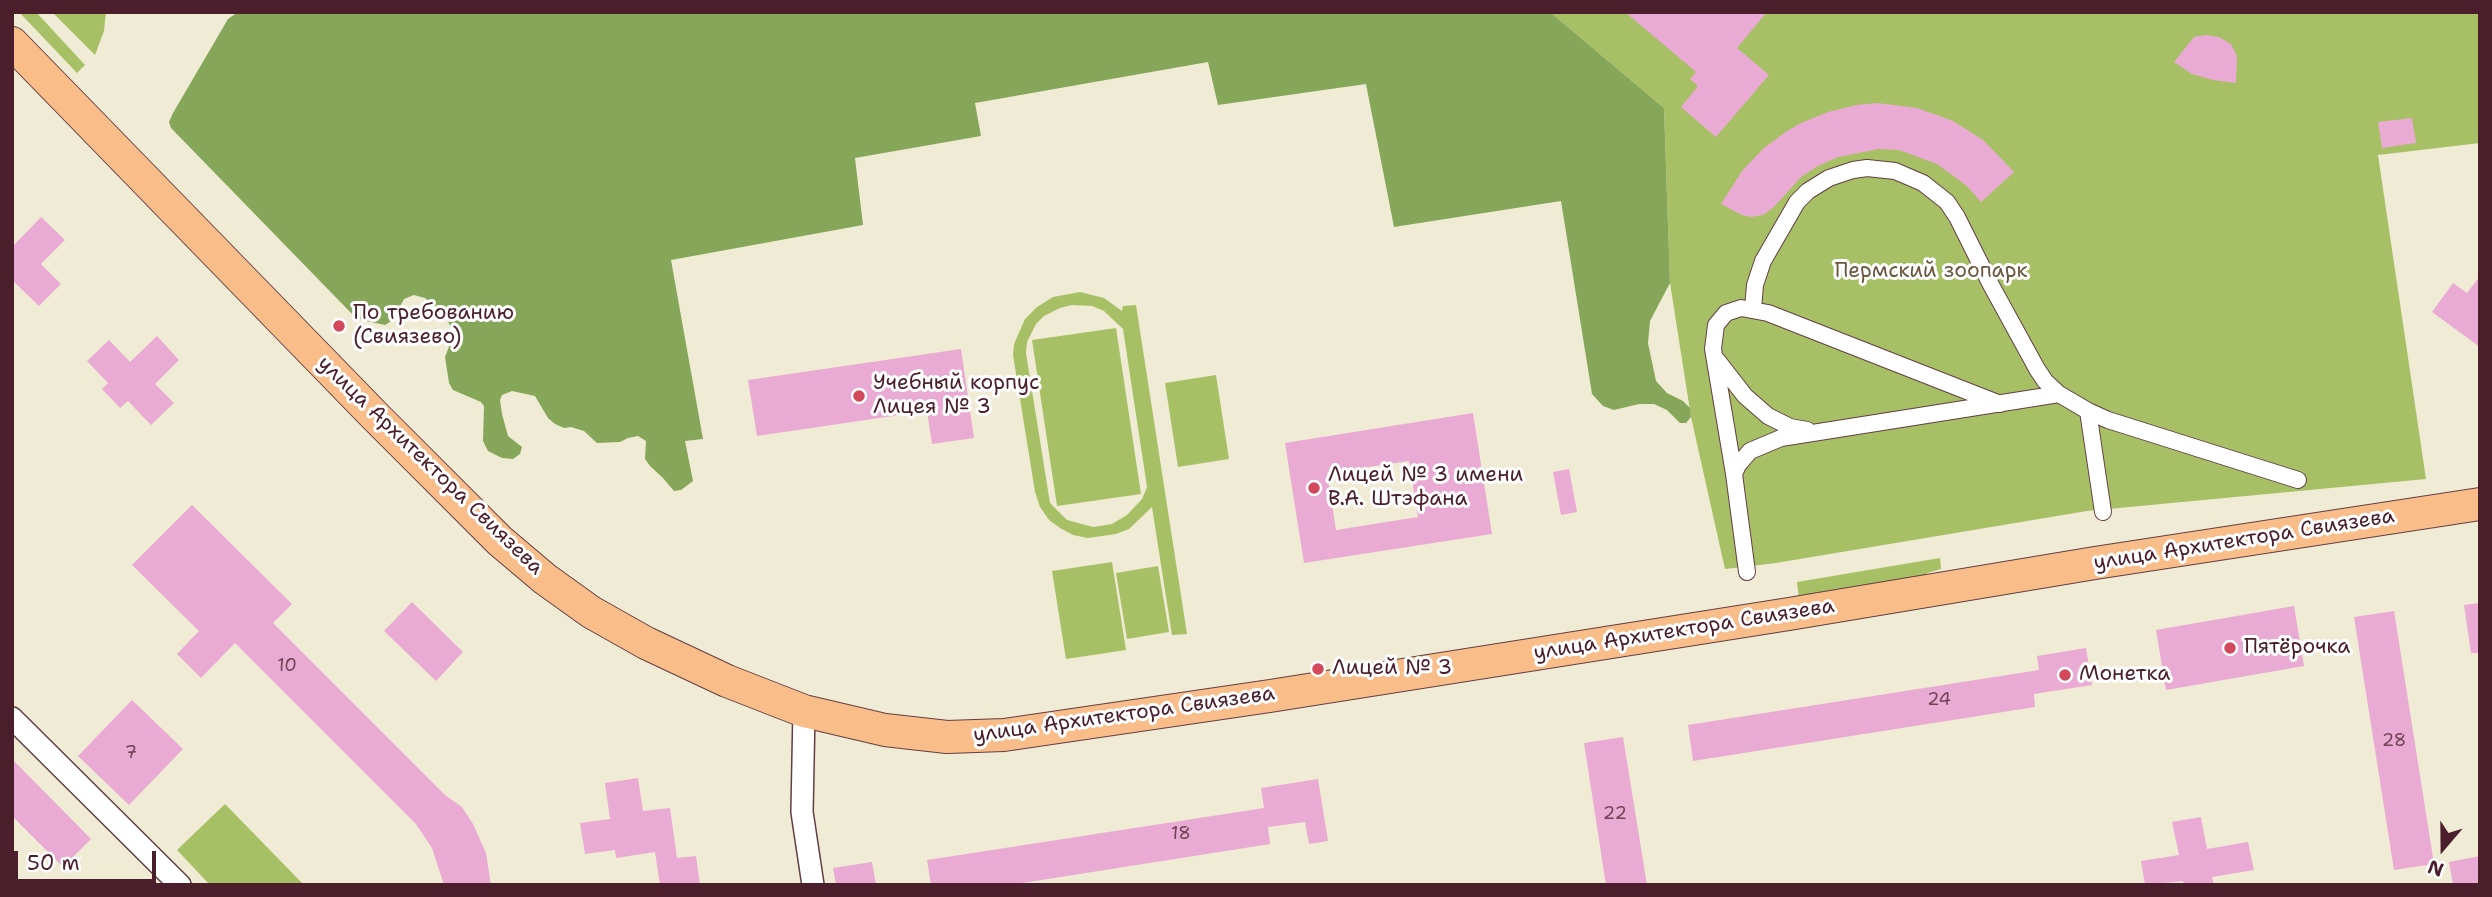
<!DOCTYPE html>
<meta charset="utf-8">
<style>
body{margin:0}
#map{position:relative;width:2492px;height:897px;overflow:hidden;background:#f0ebd4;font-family:"Shantell Sans",sans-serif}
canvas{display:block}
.frame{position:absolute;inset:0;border:14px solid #4a1f2b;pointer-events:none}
.north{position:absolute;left:2408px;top:813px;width:70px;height:70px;-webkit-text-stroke:5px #fff;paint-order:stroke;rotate:200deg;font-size:19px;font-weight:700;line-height:28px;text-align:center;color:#4a1f2b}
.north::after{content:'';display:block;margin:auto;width:24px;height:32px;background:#4a1f2b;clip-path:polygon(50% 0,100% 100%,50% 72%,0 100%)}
.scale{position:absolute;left:14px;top:851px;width:142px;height:32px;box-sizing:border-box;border:4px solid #4a1f2b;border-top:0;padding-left:9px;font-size:21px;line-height:24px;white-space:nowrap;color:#4a1f2b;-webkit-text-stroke:5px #fff;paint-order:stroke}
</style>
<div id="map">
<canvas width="2492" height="897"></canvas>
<div class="frame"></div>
<div class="north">N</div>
<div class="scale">50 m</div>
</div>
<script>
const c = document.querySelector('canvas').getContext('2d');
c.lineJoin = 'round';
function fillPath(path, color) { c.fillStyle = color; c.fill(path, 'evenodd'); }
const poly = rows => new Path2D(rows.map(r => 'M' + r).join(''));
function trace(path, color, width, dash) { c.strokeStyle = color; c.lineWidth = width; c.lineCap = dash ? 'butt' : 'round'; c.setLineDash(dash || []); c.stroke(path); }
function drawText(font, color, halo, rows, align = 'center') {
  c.font = font + ' "Shantell Sans",sans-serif'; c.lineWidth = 6; c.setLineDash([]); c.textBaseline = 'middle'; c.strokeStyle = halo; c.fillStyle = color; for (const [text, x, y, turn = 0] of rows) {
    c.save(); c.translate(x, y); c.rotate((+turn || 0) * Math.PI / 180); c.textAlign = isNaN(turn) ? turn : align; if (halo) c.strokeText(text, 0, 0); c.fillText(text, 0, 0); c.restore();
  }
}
fillPath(poly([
 [19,12,36,12,85,65,77,73],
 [52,12,106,12,104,31,95,55],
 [1550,12,2480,12,2480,143,2378,155,2426,479,2087,511,1776,563,1725,569,1691,417,1670,283,1664,108],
 [1080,292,1104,298,1122,311,1123,306,1136,305,1187,634,1172,635,1152,507,1129,529,1116,534,1088,538,1073,535,1060,528,1049,520,1040,507,1035,492,1013,355,1014,344,1025,319,1037,307,1053,297],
 [1072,305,1092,306,1104,311,1123,329,1147,487,1142,499,1127,515,1112,524,1093,527,1067,520,1050,503,1026,353,1027,342,1036,324,1044,316,1060,308],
 [1116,328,1141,494,1057,506,1032,340],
 [1216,375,1229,459,1178,467,1165,383],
 [1940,558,1941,569,1927,573,1928,587,1800,607,1797,582],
 [1112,562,1126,650,1066,659,1052,571],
 [1158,566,1169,632,1127,639,1116,573],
 [225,804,304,885,210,885,177,850]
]), '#a8c065');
fillPath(poly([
 [238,12,1550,12,1664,108,1670,283,1650,321,1648,343,1656,381,1667,393,1683,401,1690,408,1691,417,1686,423,1680,423,1667,410,1654,404,1639,404,1614,410,1603,406,1592,394,1561,201,1394,227,1366,84,1218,105,1208,62,975,103,981,136,855,158,863,225,671,260,703,439,685,441,693,481,681,490,674,491,663,478,650,466,645,459,646,441,638,436,628,438,620,442,597,443,584,431,571,427,564,428,555,424,548,418,535,396,512,391,502,395,500,400,502,414,508,436,522,447,520,454,513,459,502,458,488,451,483,441,484,406,481,402,453,390,449,383,445,357,454,334,445,315,425,298,414,295,404,299,393,320,385,325,362,320,354,316,171,128,169,122,173,113,228,19]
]), '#86a65a');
fillPath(poly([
 [1625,12,1767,12,1737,48,1769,75,1716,137,1681,107,1698,86,1690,79,1696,72],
 [2206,35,2219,37,2231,44,2237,56,2236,83,2213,80,2192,74,2174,62,2194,37],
 [1877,103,1917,108,1953,121,1983,140,2014,172,1981,202,1967,186,1937,164,1899,150,1879,149,1838,157,1818,166,1801,177,1773,208,1763,215,1751,217,1742,215,1721,204,1742,171,1764,148,1787,131,1801,123,1828,112,1857,105],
 [2412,118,2416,143,2382,148,2378,122],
 [41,217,65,240,41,264,61,284,39,306,12,280,12,247],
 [2480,276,2480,347,2432,312,2453,283,2467,293],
 [157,336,179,360,155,384,174,403,151,425,128,401,120,408,102,389,108,383,87,361,109,340,130,362],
 [961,349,974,438,932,444,927,411,757,436,748,380],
 [1473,413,1492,534,1304,563,1285,443],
 [1409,461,1418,517,1336,530,1327,473],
 [1569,469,1577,512,1561,515,1553,472],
 [192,505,292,604,273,623,445,795,462,807,473,824,486,853,491,885,444,885,432,848,416,824,235,643,201,678,177,654,199,631,132,565],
 [412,602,463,652,436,681,384,631],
 [2480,603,2480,653,2471,653,2464,605],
 [2294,606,2304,666,2166,690,2156,630],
 [2394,611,2434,864,2394,870,2354,617],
 [2086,648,2092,685,2034,694,2035,707,1693,761,1688,725,2039,670,2037,656],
 [132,700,183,749,129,805,78,756],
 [1623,737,1647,885,1606,885,1584,743],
 [12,759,91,839,63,867,12,816],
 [638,778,643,811,670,808,677,858,696,856,700,885,660,885,655,852,616,858,615,850,585,854,580,823,610,819,605,783],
 [1318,779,1328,841,1309,844,1305,822,1268,827,1270,844,1010,885,931,885,927,860,1264,808,1261,788],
 [2201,817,2207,849,2248,842,2254,870,2212,877,2214,885,2184,885,2183,881,2145,885,2141,861,2179,855,2172,822],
 [2480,856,2480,885,2453,885,2449,862],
 [872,862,876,885,836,885,833,868]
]), '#e9abd4');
const pedestrian = poly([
 [1753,309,1755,285,1763,261,1797,202,1808,191,1829,178,1853,170,1867,168,1895,171,1923,183,1947,202,1957,217,1991,285,2037,369,2045,381,2059,394,2088,411,2108,420,2298,480],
 [1717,360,1745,396,1768,416,1790,427,1807,430],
 [2088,411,2103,512],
 [1734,474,1738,465,1750,451,1781,438,2059,394],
 [1747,572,1734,474,1713,349,1716,325,1726,313,1741,308,1768,313,2000,404]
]);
const minor = poly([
 [804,711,802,812,813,885],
 [12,718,180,885]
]);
const primary = poly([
 [12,43,375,416,500,541,545,579,591,612,646,643,727,681,804,711,885,730,947,737,1004,735,1270,696,1789,614,2095,563,2480,504]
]);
trace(pedestrian, '#633e44', 18);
trace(minor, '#633e44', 24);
trace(primary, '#633e44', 34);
trace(pedestrian, '#fff', 16);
trace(minor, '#fff', 21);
trace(primary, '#f8bd89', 32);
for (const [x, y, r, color] of [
 [339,326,7,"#d1495b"],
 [859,396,7,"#d1495b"],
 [1314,488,7,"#d1495b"],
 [2230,648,7,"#d1495b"],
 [1318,669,7,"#d1495b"],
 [2065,675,7,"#d1495b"]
]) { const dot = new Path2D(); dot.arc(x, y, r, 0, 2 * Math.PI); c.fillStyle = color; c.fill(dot); trace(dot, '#fff', 2.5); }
drawText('18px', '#724255', null, [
 ["10",287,666],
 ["24",1939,700],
 ["28",2394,741],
 ["7",131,753],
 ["22",1615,814],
 ["18",1181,834]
]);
drawText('21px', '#6b573f', '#fff', [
 ["Пермский зоопарк",1931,272]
]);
drawText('21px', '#4a1f2b', '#fff', [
 ["По требованию",353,314],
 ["(Свиязево)",353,338],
 ["Учебный корпус",873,384],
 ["Лицея № 3",873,408],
 ["Лицей № 3 имени",1328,476],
 ["В.А. Штэфана",1328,500],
 ["Пятёрочка",2244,648],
 ["Лицей № 3",1332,669],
 ["Монетка",2079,675]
], 'left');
drawText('21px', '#4a1f2b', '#fff', [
 ["улица Архитектора Свиязева",430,466,44],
 ["улица Архитектора Свиязева",2244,540,-9],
 ["улица Архитектора Свиязева",1684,630,-9],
 ["улица Архитектора Свиязева",1124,715,-8]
]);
</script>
